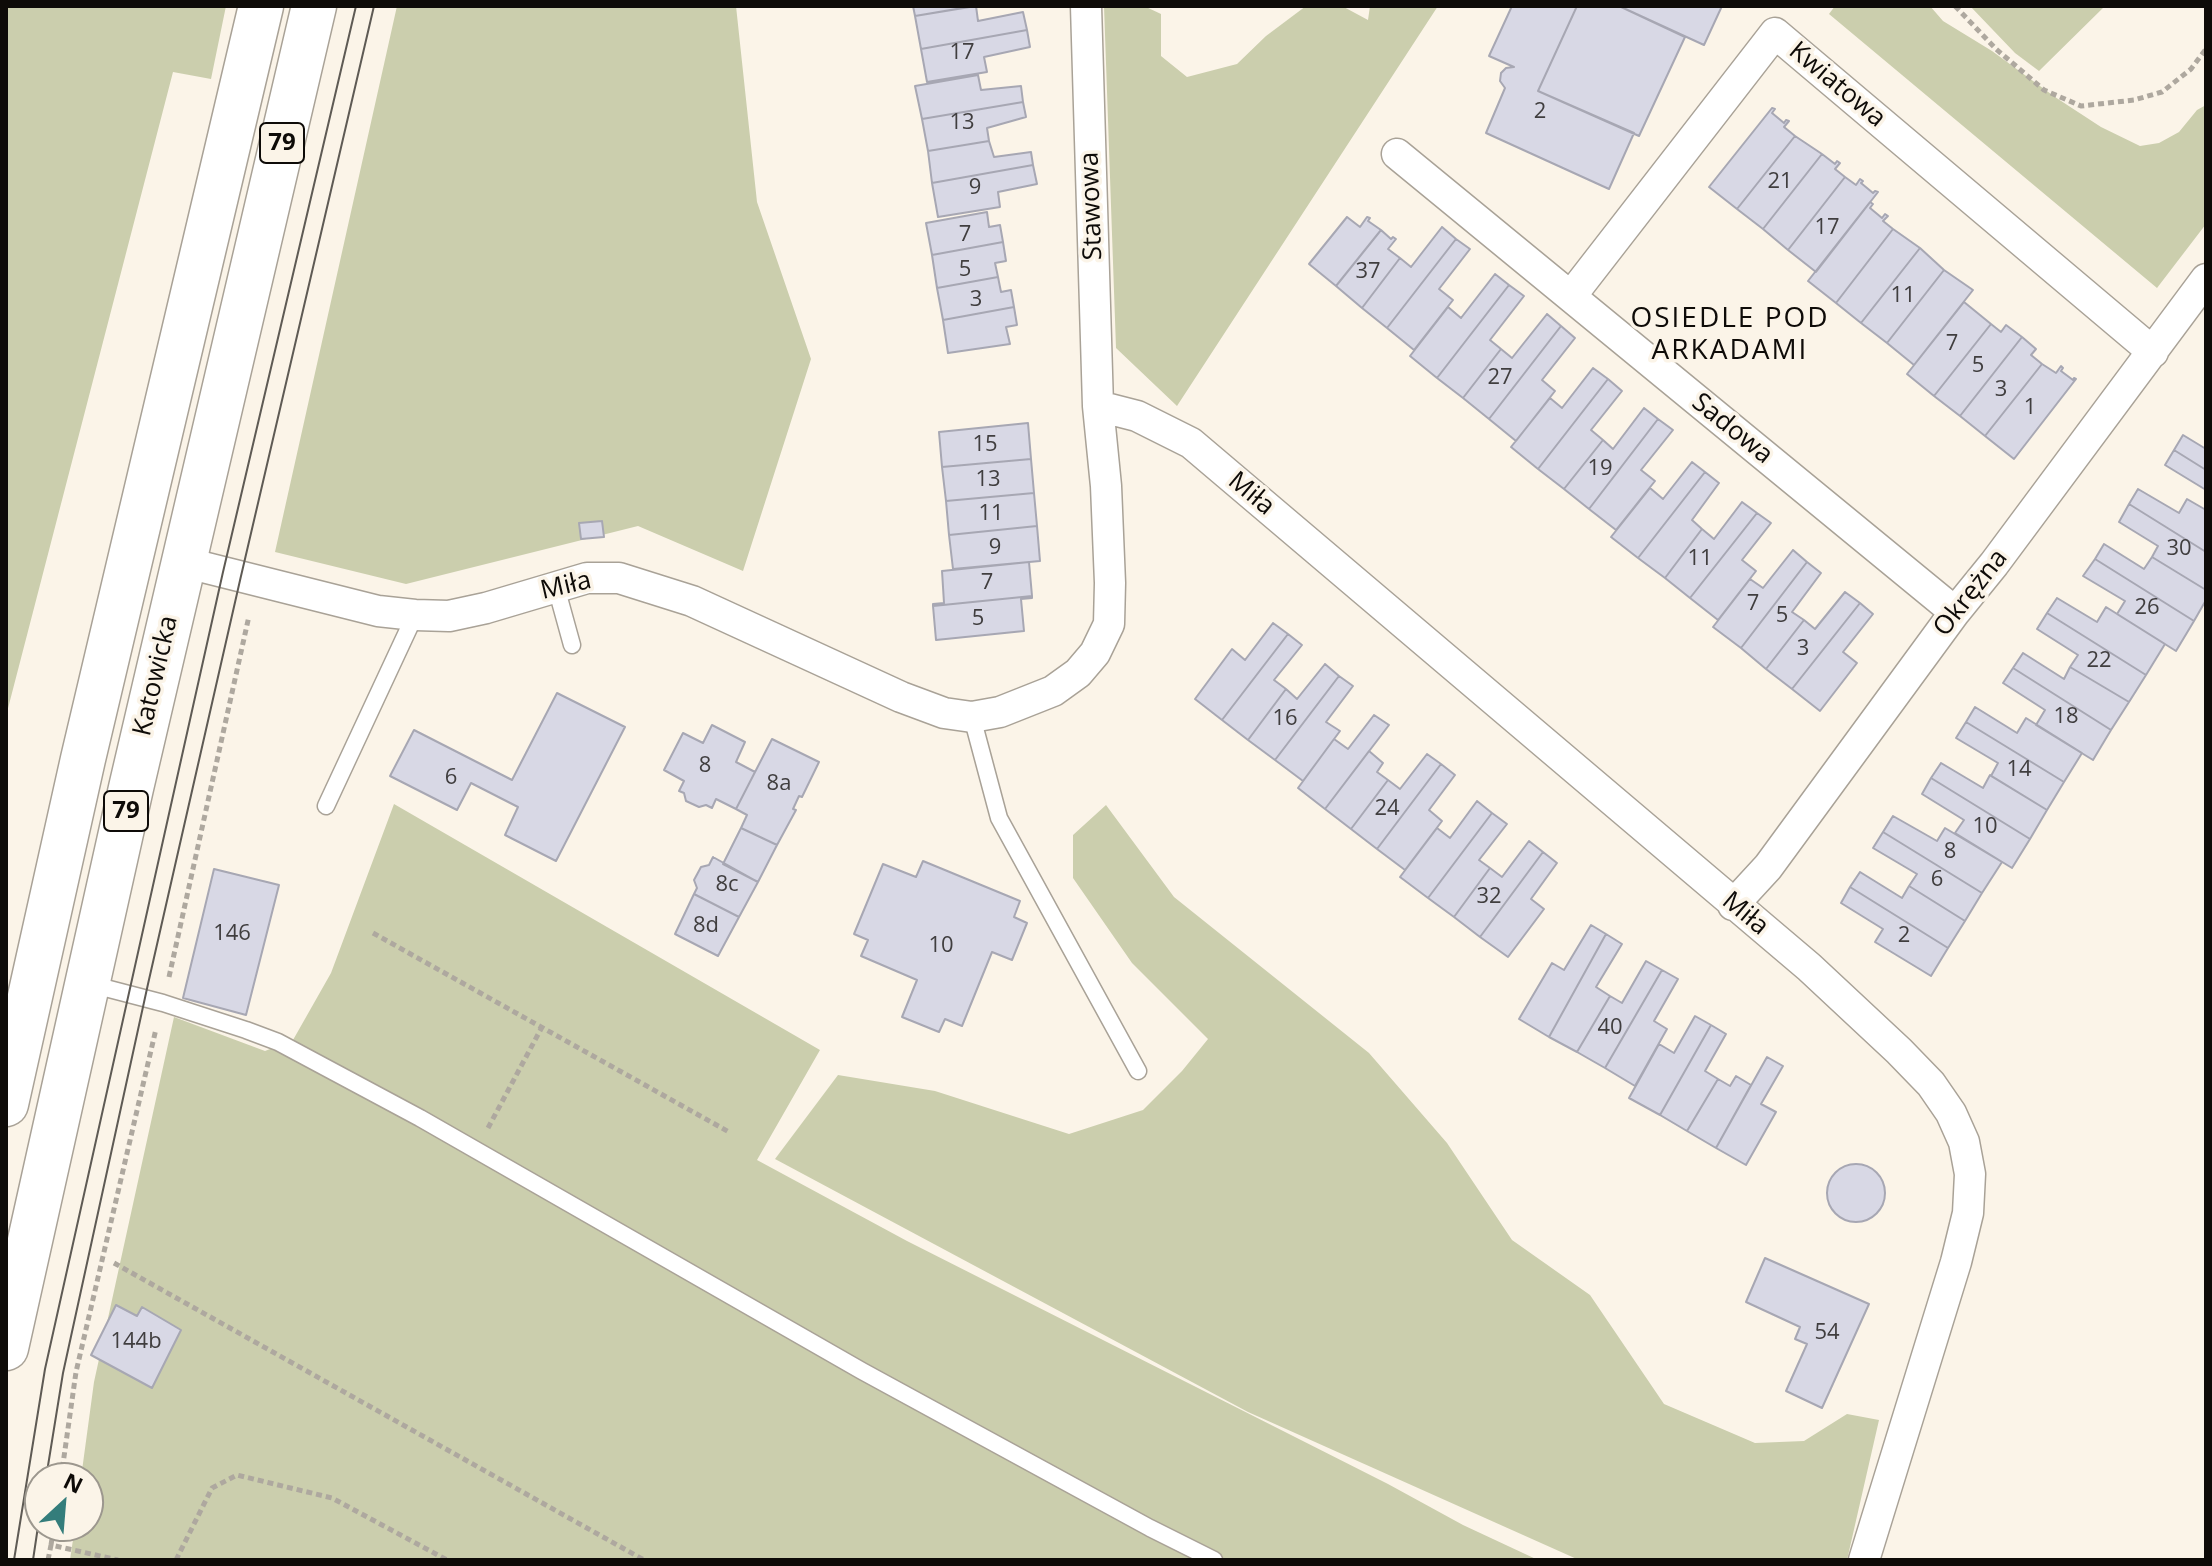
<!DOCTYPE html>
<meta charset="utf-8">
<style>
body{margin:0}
#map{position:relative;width:2212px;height:1566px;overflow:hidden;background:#fbf4e8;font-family:"Open Sans",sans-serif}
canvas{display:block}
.frame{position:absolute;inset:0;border:8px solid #0e0b08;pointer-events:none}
.north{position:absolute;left:24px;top:1462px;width:80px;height:80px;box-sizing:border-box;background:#fbf4e8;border:2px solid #9c978e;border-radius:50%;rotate:26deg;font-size:22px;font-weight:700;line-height:32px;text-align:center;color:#0e0b08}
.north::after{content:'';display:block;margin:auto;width:28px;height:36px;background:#347d7b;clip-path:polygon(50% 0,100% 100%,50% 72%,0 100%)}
</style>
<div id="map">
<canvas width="2212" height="1566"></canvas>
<div class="frame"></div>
<div class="north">N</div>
</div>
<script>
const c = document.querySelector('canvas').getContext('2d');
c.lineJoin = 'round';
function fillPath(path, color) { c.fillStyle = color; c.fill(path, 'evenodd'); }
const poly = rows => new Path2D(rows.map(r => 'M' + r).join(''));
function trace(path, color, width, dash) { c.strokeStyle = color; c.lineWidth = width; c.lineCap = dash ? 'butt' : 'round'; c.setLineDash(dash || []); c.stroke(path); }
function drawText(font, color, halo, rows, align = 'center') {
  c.font = font + ' "Open Sans",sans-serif'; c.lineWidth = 7; c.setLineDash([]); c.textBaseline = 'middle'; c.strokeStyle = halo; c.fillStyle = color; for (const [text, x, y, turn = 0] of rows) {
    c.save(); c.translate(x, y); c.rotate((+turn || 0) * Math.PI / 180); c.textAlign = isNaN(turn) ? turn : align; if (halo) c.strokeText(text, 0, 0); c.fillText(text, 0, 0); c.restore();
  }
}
fillPath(poly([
 [6,6,226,6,211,79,173,72,6,716],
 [397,6,736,6,757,202,811,359,743,571,638,526,406,584,275,552],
 [1104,6,1144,6,1161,14,1161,56,1187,77,1237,64,1266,36,1306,6,1342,6,1368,20,1370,6,1438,6,1177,406,1116,348],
 [1835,6,1930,6,1943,21,1992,51,2055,97,2101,127,2140,146,2159,143,2179,132,2197,110,2206,105,2206,224,2157,288,1829,14],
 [1970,6,2105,6,2039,71,2015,53],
 [394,804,820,1050,757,1160,907,1241,1388,1484,1463,1525,1538,1560,70,1560,75,1526,88,1526,88,1478,81,1478,94,1382,174,1017,265,1051,293,1040,331,973],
 [1106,805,1174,897,1369,1053,1447,1143,1512,1240,1590,1295,1664,1404,1755,1443,1804,1441,1847,1414,1879,1420,1847,1560,1579,1560,1248,1412,775,1159,838,1075,935,1091,1069,1134,1143,1110,1182,1071,1208,1039,1132,963,1073,878,1073,835]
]), '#cbcead');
const building = poly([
 [913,6,974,6,915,16,913,6],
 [976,6,978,21,1023,12,1027,30,921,49,915,16,976,6],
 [1512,6,1577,6,1538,91,1634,133,1609,189,1486,133,1505,88,1500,81,1501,73,1506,68,1514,67,1489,56,1512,6],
 [1577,6,1619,6,1685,37,1639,136,1538,91,1577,6],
 [1619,6,1722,6,1704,45,1619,6],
 [1027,30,1030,47,984,57,987,72,927,82,921,49,1027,30],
 [978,75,981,90,1021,86,1023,102,922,119,915,86,978,75],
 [1023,102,1026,117,987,128,989,141,928,151,922,119,1023,102],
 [1772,108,1775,109,1772,113,1784,123,1786,120,1789,121,1784,127,1795,136,1737,209,1709,187,1772,108],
 [1795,136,1822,154,1763,229,1737,209,1795,136],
 [989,141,994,157,1031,152,1033,165,932,183,928,151,989,141],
 [1822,154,1835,164,1837,161,1840,163,1835,169,1845,177,1788,250,1763,229,1822,154],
 [1033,165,1037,184,998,192,1000,207,938,217,932,183,1033,165],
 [1845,177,1856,185,1860,179,1863,181,1861,183,1873,193,1875,191,1878,192,1816,272,1788,250,1845,177],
 [1870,202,1873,204,1870,208,1882,218,1885,214,1888,216,1883,221,1893,229,1836,303,1808,281,1870,202],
 [987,212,989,227,1000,225,1003,242,932,255,926,223,987,212],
 [1347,217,1360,227,1367,217,1370,218,1368,221,1381,230,1336,286,1309,264,1347,217],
 [1442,227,1456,239,1387,328,1362,308,1400,258,1411,267,1442,227],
 [1893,229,1920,248,1861,323,1836,303,1893,229],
 [1381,230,1391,239,1393,237,1396,239,1388,249,1400,258,1362,308,1336,286,1381,230],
 [1456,239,1470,249,1439,289,1453,300,1414,350,1387,328,1456,239],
 [1003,242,1006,261,995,263,998,277,937,288,932,255,1003,242],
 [1920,248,1944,270,1887,343,1861,323,1920,248],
 [1944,270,1973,290,1914,365,1887,343,1944,270],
 [1495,274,1509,285,1437,378,1410,356,1448,307,1461,318,1495,274],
 [998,277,1001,292,1011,290,1014,307,943,320,937,288,998,277],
 [1509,285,1524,296,1490,340,1501,349,1463,398,1437,378,1509,285],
 [1964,302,1991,324,1934,396,1907,374,1964,302],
 [1014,307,1017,325,1006,327,1010,344,948,353,943,320,1014,307],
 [1547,314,1561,326,1489,419,1463,398,1501,349,1512,358,1547,314],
 [1991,324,2001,332,2006,325,2022,337,1960,416,1934,396,1991,324],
 [1561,326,1575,338,1542,380,1555,391,1516,441,1489,419,1561,326],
 [2022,337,2036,349,2031,355,2042,364,1985,436,1960,416,2022,337],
 [2042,364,2056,373,2061,366,2063,368,2061,371,2073,380,2074,378,2076,379,2014,459,1985,436,2042,364],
 [1593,368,1608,379,1538,469,1511,447,1550,398,1562,408,1593,368],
 [1608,379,1622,391,1591,430,1603,440,1564,489,1538,469,1608,379],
 [1644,408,1658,419,1589,509,1564,489,1603,440,1613,449,1644,408],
 [1658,419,1673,430,1641,470,1655,481,1616,530,1589,509,1658,419],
 [1028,423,1031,459,942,467,939,432,1028,423],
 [2183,435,2206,449,2206,470,2174,450,2183,435],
 [2174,450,2206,470,2206,490,2165,465,2174,450],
 [1031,459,1034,493,946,501,942,467,1031,459],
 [1692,462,1705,472,1638,558,1611,537,1650,488,1663,499,1692,462],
 [1705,472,1719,483,1692,520,1702,529,1665,578,1638,558,1705,472],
 [2138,489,2179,513,2187,499,2206,510,2206,552,2129,504,2138,489],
 [1034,493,1037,526,949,535,946,501,1034,493],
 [1742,502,1757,513,1690,598,1665,578,1702,529,1714,539,1742,502],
 [2129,504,2206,552,2206,590,2152,557,2158,546,2119,522,2129,504],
 [1757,513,1771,523,1742,560,1756,571,1718,620,1690,598,1757,513],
 [602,521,604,537,581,539,579,523,602,521],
 [1037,526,1040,561,953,569,949,535,1037,526],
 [2104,544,2144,569,2152,557,2206,590,2206,600,2194,621,2095,559,2104,544],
 [1793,550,1807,562,1741,648,1713,627,1750,579,1763,588,1793,550],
 [2095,559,2194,621,2176,651,2117,614,2125,601,2083,576,2095,559],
 [1029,562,1032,596,933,606,933,604,944,603,942,571,1029,562],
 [1807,562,1821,573,1792,612,1804,620,1766,669,1741,648,1807,562],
 [1845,592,1860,603,1792,689,1766,669,1804,620,1815,629,1845,592],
 [1032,596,1032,598,1021,599,1024,631,936,640,933,606,1032,596],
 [2057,598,2097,622,2106,607,2165,644,2146,675,2047,613,2057,598],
 [1860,603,1873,614,1843,652,1857,663,1820,711,1792,689,1860,603],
 [2047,613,2146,675,2129,702,2070,667,2078,655,2037,629,2047,613],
 [1273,623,1288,634,1222,720,1195,699,1232,649,1245,660,1273,623],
 [1288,634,1302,645,1274,680,1286,689,1248,740,1222,720,1288,634],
 [2023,653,2064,679,2070,667,2129,702,2111,730,2013,668,2023,653],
 [1325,664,1339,676,1275,760,1248,740,1286,689,1297,699,1325,664],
 [2013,668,2111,730,2093,760,2036,725,2045,710,2003,683,2013,668],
 [1339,676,1353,686,1326,722,1340,731,1303,781,1275,760,1339,676],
 [557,693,625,727,556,861,505,835,518,807,471,783,457,810,390,776,414,730,512,780,557,693],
 [1975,707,2017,733,2026,718,2082,753,2064,782,1966,722,1975,707],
 [1374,715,1389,725,1325,809,1298,788,1334,739,1348,749,1374,715],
 [1966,722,2064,782,2047,810,1991,776,1998,763,1956,738,1966,722],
 [712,725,745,742,736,762,755,772,736,809,716,799,712,808,706,805,699,807,686,801,684,793,679,791,684,781,664,770,683,733,703,743,712,725],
 [772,739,819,762,802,797,799,796,793,809,796,810,777,845,741,828,747,815,736,809,772,739],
 [1369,751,1383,763,1377,772,1388,780,1351,829,1325,809,1369,751],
 [1427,754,1441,764,1377,849,1351,829,1388,780,1400,789,1427,754],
 [1941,763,1983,788,1990,775,2047,810,2030,839,1931,778,1941,763],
 [1441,764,1455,775,1429,810,1442,821,1405,870,1377,849,1441,764],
 [1931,778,2030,839,2012,868,1955,833,1964,820,1922,794,1931,778],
 [1477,801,1492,813,1428,898,1400,877,1437,828,1450,838,1477,801],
 [1492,813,1507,824,1479,860,1490,868,1454,917,1428,898,1492,813],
 [1893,816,1937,841,1945,828,2002,862,1982,893,1883,832,1893,816],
 [741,828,777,845,758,882,723,864,741,828],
 [1883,832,1982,893,1965,921,1909,886,1917,874,1873,848,1883,832],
 [1529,841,1543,852,1480,937,1454,917,1490,868,1502,877,1529,841],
 [1543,852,1557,863,1531,899,1544,909,1508,957,1480,937,1543,852],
 [713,857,758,882,739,917,694,894,697,888,694,880,701,867,709,865,713,857],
 [923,861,1020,901,1014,917,1027,923,1012,960,992,952,962,1026,945,1019,939,1032,902,1017,917,980,861,956,868,940,854,934,883,864,916,877,923,861],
 [214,869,279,885,246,1015,183,998,214,869],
 [1860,872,1902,898,1909,886,1965,921,1948,948,1850,887,1860,872],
 [1850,887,1948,948,1931,976,1875,942,1883,929,1841,903,1850,887],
 [694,894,739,917,718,956,675,934,694,894],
 [1591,925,1606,934,1549,1037,1519,1019,1552,963,1564,970,1591,925],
 [1606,934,1622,944,1596,987,1610,996,1577,1052,1549,1037,1606,934],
 [1646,961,1662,970,1605,1068,1577,1052,1610,996,1622,1003,1646,961],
 [1662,970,1678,979,1654,1021,1667,1029,1635,1086,1605,1068,1662,970],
 [1695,1016,1711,1025,1660,1115,1629,1098,1659,1044,1674,1053,1695,1016],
 [1711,1025,1726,1034,1705,1071,1718,1079,1687,1131,1660,1115,1711,1025],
 [1767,1057,1783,1066,1761,1104,1776,1112,1746,1165,1716,1148,1767,1057],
 [1736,1076,1751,1085,1716,1148,1687,1131,1718,1079,1730,1086,1736,1076],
 '1827 1193a29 29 0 1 1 58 0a29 29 0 1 1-58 0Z',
 [1765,1258,1869,1304,1822,1408,1786,1391,1807,1344,1795,1339,1800,1327,1746,1302,1765,1258],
 [116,1305,137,1316,142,1307,181,1330,152,1388,91,1355,116,1305]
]);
fillPath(building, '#d8d8e5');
trace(building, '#a7a7b3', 2);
const lane = poly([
 [556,587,572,645],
 [972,717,999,818,1138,1071],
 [326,806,415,615],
 [90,984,163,1003,246,1030,278,1042,420,1118,862,1371,1150,1528,1214,1560]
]);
const street = poly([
 [1397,154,1955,612],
 [1571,296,1775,33,2153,352],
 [1098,406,1137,416,1191,443,1809,967,1899,1051,1931,1084,1951,1113,1964,1142,1970,1174,1968,1213,1956,1262,1864,1560],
 [183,562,378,611,415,615,449,616,486,608,587,578,619,578,692,601,901,697,944,713,972,717,1000,712,1053,691,1078,673,1095,653,1109,624,1110,583,1106,486,1098,406,1086,6],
 [1733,905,1768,867,1955,612,1994,564,2206,279]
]);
const primary = poly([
 [6,1104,83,759,261,6],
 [6,1348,131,788,314,6]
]);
trace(lane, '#a9a297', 19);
trace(street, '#a9a297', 33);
trace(primary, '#a9a297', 47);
trace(poly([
 [1955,6,1996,49,2044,90,2081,106,2134,100,2162,92,2191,69,2206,49],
 [373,933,729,1132],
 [169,977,249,616],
 [488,1128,542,1027],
 [114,1263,644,1560],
 [61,1478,76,1372,156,1029],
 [51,1545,54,1526],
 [48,1560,51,1545,118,1560],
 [176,1560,212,1488,237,1475,332,1498,447,1560]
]), '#aea89f', 5, [6, 4]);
trace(lane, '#fff', 16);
trace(street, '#fff', 30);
trace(primary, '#fff', 44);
trace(poly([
 [46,1478,63,1373,148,984,241,576,374,6],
 [14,1560,45,1369,68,1266,223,572,356,6],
 [33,1560,40,1513]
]), '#5e5a54', 2);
drawText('22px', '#403e3f', null, [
 ["17",962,53],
 ["2",1540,112],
 ["13",962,123],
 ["21",1780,182],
 ["9",975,188],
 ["17",1827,228],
 ["7",965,235],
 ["5",965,270],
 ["37",1368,272],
 ["11",1903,296],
 ["3",976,300],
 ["7",1952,344],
 ["5",1978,366],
 ["27",1500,378],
 ["3",2001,390],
 ["1",2030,408],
 ["15",985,445],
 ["19",1600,469],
 ["13",988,480],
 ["11",991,514],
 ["9",995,548],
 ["30",2179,549],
 ["11",1700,559],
 ["7",987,583],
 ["7",1753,604],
 ["26",2147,608],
 ["5",1782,616],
 ["5",978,619],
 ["3",1803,649],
 ["22",2099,661],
 ["18",2066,717],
 ["16",1285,719],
 ["8",705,766],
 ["14",2019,770],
 ["6",451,778],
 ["8a",779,784],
 ["24",1387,809],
 ["10",1985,827],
 ["8",1950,852],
 ["6",1937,880],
 ["8c",727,885],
 ["32",1489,897],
 ["8d",706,926],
 ["146",232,934],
 ["2",1904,936],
 ["10",941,946],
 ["40",1610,1028],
 ["54",1827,1333],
 ["144b",136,1342]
]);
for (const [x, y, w] of [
 [282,143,44],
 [126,811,44]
]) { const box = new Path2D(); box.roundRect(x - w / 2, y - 20, w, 40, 6); c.fillStyle = '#fbf4e8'; c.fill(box); trace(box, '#0e0b08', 2); }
drawText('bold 24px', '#0e0b08', null, [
 ["79",282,143],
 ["79",126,811]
]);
drawText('26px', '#0e0b08', '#fbf4e8', [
 ["Kwiatowa",1837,85,40],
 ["Stawowa",1092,206,-92],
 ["Sadowa",1732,429,39],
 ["Miła",1251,494,40],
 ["Miła",566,586,-13],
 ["Okrężna",1971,593,-52],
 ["Katowicka",156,676,-77],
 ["Miła",1745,914,40]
]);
c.letterSpacing = '2px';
drawText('28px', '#0e0b08', '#fbf4e8', [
 ["OSIEDLE POD",1730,319],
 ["ARKADAMI",1730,351]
]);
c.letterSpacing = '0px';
</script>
